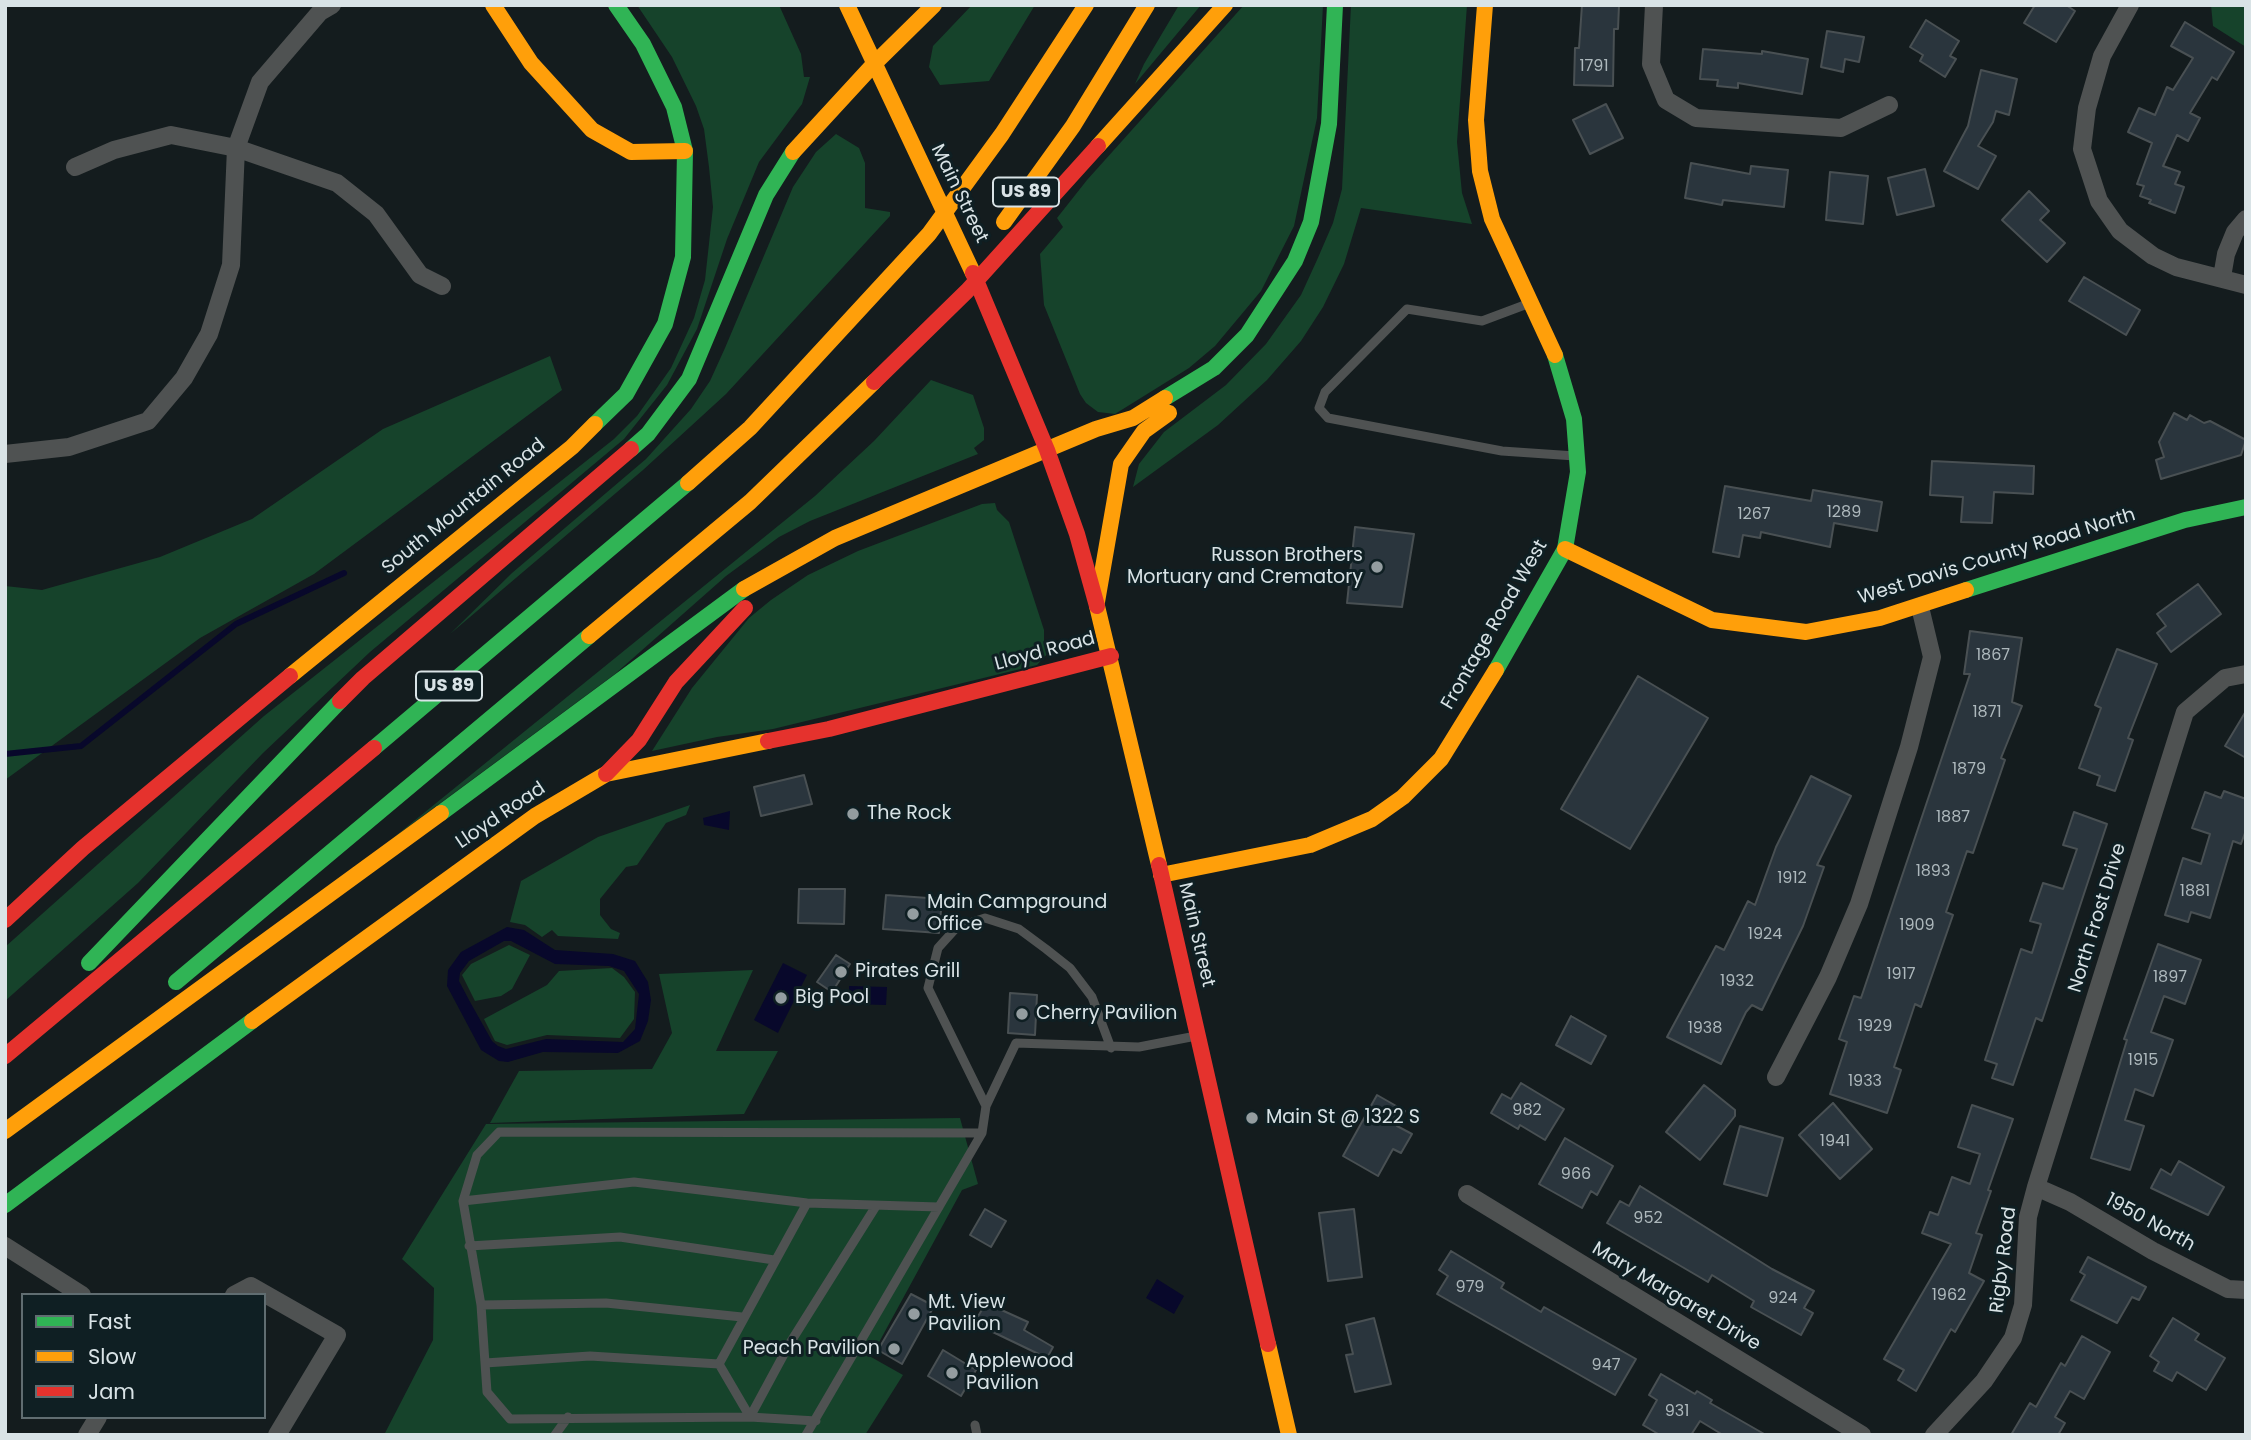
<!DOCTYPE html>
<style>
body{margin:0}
#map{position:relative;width:2251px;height:1440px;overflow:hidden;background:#141c1e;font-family:Poppins,sans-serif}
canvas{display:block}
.frame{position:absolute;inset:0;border:7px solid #d9e3e6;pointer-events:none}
.legend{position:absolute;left:21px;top:1293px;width:245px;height:126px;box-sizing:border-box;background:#0f1f23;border:2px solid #606d71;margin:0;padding:9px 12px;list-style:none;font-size:21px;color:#d9e3e6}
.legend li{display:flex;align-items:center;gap:14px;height:35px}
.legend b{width:35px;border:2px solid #606d71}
</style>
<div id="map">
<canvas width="2251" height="1440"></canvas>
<div class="frame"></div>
<ul class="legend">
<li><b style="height:9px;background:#30b455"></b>Fast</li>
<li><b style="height:9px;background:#ff9f0a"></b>Slow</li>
<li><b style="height:9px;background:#e5322d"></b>Jam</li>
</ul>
</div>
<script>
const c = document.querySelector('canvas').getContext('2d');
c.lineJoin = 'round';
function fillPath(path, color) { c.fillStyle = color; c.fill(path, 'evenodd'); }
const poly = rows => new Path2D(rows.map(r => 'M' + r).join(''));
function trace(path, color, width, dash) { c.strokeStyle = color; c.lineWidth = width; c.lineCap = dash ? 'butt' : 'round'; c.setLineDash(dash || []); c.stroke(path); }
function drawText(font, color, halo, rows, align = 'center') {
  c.font = font + ' Poppins,sans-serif'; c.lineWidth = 6; c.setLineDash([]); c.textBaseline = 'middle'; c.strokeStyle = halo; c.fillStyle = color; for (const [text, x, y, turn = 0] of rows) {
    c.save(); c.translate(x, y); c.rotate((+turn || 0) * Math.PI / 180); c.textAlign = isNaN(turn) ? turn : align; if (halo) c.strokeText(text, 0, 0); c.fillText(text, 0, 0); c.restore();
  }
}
fillPath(poly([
 [637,5,779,5,801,54,804,77,810,77,802,104,759,162,727,239,697,329,667,385,624,439,370,652,263,753,138,883,5,1001,5,947,264,716,614,439,637,416,671,368,694,318,705,280,713,207,709,167,704,129,696,106,672,57],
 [972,5,1035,5,989,81,940,85,929,67,933,46],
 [1179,5,1201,5,1135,84,1144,64],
 [1244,5,1323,5,1317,118,1294,226,1261,291,1215,346,1189,368,1115,414,1098,412,1086,403,1080,394,1044,305,1040,254,1063,227,1057,218,1087,180],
 [1351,5,1467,5,1457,142,1462,193,1472,224,1361,208,1344,264,1323,307,1301,341,1267,380,1218,425,1133,487,1139,464,1164,432,1226,385,1266,344,1301,295,1317,260,1333,223,1342,189],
 [2211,5,2246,5,2246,47,2213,26],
 [836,134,859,148,865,163,865,208,890,212,890,216,726,394,643,470,450,634,512,573,646,459,691,409,710,381,725,348,793,187,816,152],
 [550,356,562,390,314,574,200,638,5,780,5,586,42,590,160,557,252,519,383,429],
 [931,380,973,395,984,428,984,440,974,448,978,454,810,521,779,537,726,576,615,674,393,838,815,496,874,441],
 [995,503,997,510,1009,522,1044,630,1044,645,1049,652,1037,665,773,729,717,737,652,751,692,688,749,618,771,600,808,575,858,551,982,504],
 [690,805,686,815,666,823,637,865,626,867,600,899,600,915,611,929,620,933,618,939,558,936,552,930,542,937,525,925,510,922,521,881,598,837],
 [509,945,530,955,512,989,501,996,475,1001,462,975,471,964],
 [612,968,624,977,635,992,634,1019,620,1038,547,1035,507,1045,495,1041,484,1019,547,985,559,971],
 [753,970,716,1051,778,1051,744,1114,490,1123,519,1071,652,1069,672,1033,659,974],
 [960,1118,978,1184,962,1190,871,1357,903,1375,865,1435,384,1435,433,1340,434,1288,402,1259,486,1124]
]), '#16432b');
fillPath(poly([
 [730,811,729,830,704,825,703,818],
 [507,927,524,930,555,950,613,954,635,961,648,982,651,1000,648,1021,640,1041,618,1053,543,1052,508,1062,499,1061,481,1050,447,986,448,970,461,952],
 [504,941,511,941,555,964,609,966,624,971,639,994,635,1029,623,1042,546,1039,506,1049,498,1046,492,1041,469,1000,459,981,460,973,469,961],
 [783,963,807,975,778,1033,754,1020],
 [849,986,887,987,886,1005,849,1004],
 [1157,1279,1184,1296,1174,1314,1146,1298]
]), '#08082b');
trace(poly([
 [5,754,81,746,236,624,344,573]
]), '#08082b', 6);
const building = poly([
 [1582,5,1619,5,1618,29,1614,29,1613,86,1574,85,1575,48,1579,48,1582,5],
 [2035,5,2066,5,2075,11,2056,42,2024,23,2035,5],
 [1926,20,1959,41,1950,56,1956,59,1945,77,1920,61,1923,55,1910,47,1926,20],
 [2185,22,2234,52,2217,80,2212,77,2190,113,2200,118,2188,141,2177,135,2163,166,2180,172,2175,184,2184,187,2175,213,2149,203,2151,200,2140,196,2144,186,2137,184,2152,143,2128,132,2139,108,2155,115,2167,87,2173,90,2193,58,2171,46,2185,22],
 [1827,31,1864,37,1859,62,1845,59,1843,72,1821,67,1827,31],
 [1703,49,1762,54,1762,51,1808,59,1802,94,1738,83,1738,88,1717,86,1718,80,1700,79,1703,49],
 [1981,70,2017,79,2009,115,1996,111,1993,122,1978,146,1996,156,1978,189,1944,171,1968,126,1981,70],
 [1606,104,1623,138,1590,154,1573,120,1606,104],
 [1691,163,1750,174,1751,166,1788,170,1784,207,1723,200,1722,205,1685,198,1691,163],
 [1925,169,1934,206,1897,215,1888,178,1925,169],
 [1830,172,1868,176,1863,224,1826,220,1830,172],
 [2029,191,2049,211,2040,220,2065,243,2047,262,2002,220,2029,191],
 [2084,277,2140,310,2126,335,2069,301,2084,277],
 [2174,413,2187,420,2190,415,2204,423,2210,421,2246,440,2241,455,2161,479,2156,460,2164,457,2159,442,2174,413],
 [1932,461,2034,466,2033,494,1994,492,1992,523,1961,522,1963,497,1930,495,1932,461],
 [1725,486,1811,501,1813,490,1882,502,1877,531,1834,523,1830,547,1761,532,1760,538,1743,535,1739,557,1713,552,1725,486],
 [1355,527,1414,534,1402,607,1347,603,1355,527],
 [2198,584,2221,614,2171,652,2157,633,2166,626,2157,614,2198,584],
 [1970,631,2022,638,2012,702,2022,706,2001,758,2005,760,1973,853,1967,851,1946,912,1953,915,1921,1007,1915,1004,1894,1067,1901,1070,1887,1113,1830,1094,1847,1042,1839,1039,1854,996,1861,998,1970,674,1964,674,1970,631],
 [2117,649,2157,664,2128,738,2133,740,2115,791,2097,785,2100,776,2079,768,2101,708,2095,705,2117,649],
 [1638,676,1708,718,1630,849,1561,809,1638,676],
 [2246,711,2246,758,2225,746,2246,711],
 [804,775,812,804,761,816,754,787,804,775],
 [1811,776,1851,796,1817,865,1824,867,1803,926,1762,1010,1752,1005,1746,1012,1721,1064,1667,1037,1716,946,1724,950,1748,901,1755,905,1776,847,1811,776],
 [2224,791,2246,799,2246,830,2241,844,2233,841,2210,918,2191,912,2188,922,2165,915,2183,858,2201,864,2210,834,2192,828,2205,792,2221,798,2224,791],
 [2074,812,2107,824,2042,1021,2036,1018,2013,1085,1992,1078,1997,1064,1985,1060,2021,949,2032,953,2041,924,2030,921,2043,883,2063,889,2077,849,2063,845,2074,812],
 [799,889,845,889,844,924,798,923,799,889],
 [886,895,942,899,939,933,883,929,886,895],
 [2158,944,2201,960,2185,1004,2164,996,2151,1032,2173,1040,2153,1096,2135,1089,2125,1120,2144,1126,2130,1170,2091,1158,2127,1040,2124,1039,2158,944],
 [836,955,850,964,832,992,817,982,836,955],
 [1010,993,1037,995,1035,1035,1008,1033,1010,993],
 [1571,1016,1606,1036,1591,1064,1556,1045,1571,1016],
 [1521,1083,1564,1109,1545,1140,1520,1125,1518,1129,1491,1113,1502,1094,1511,1099,1521,1083],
 [1704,1085,1735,1110,1735,1116,1700,1160,1666,1132,1704,1085],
 [1377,1095,1405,1111,1397,1126,1412,1134,1401,1153,1393,1149,1378,1176,1343,1156,1377,1095],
 [1833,1103,1872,1149,1840,1179,1799,1135,1833,1103],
 [1972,1105,2013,1119,1988,1190,1991,1191,1976,1233,1982,1235,1969,1273,1984,1281,1955,1332,1951,1329,1916,1391,1898,1380,1904,1370,1884,1359,1951,1244,1922,1233,1930,1212,1938,1215,1952,1177,1970,1184,1980,1154,1958,1147,1972,1105],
 [1740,1126,1783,1138,1767,1196,1724,1184,1740,1126],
 [1565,1138,1613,1166,1597,1195,1591,1191,1582,1208,1539,1184,1565,1138],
 [2179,1161,2224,1187,2208,1215,2151,1188,2161,1169,2171,1175,2179,1161],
 [1640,1186,1772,1269,1814,1291,1804,1308,1813,1313,1801,1335,1751,1307,1754,1301,1712,1275,1708,1282,1607,1223,1620,1201,1629,1206,1640,1186],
 [985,1209,1006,1221,991,1247,970,1235,985,1209],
 [1354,1209,1362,1277,1328,1281,1319,1213,1354,1209],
 [1451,1251,1504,1283,1501,1288,1541,1312,1544,1307,1636,1359,1615,1395,1437,1294,1448,1276,1439,1270,1451,1251],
 [2088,1257,2146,1287,2139,1300,2132,1297,2117,1323,2071,1300,2085,1275,2080,1272,2088,1257],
 [911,1294,934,1306,902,1364,878,1350,911,1294],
 [986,1303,1028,1322,1024,1330,1053,1347,1047,1358,974,1323,986,1303],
 [1374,1318,1391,1384,1355,1392,1346,1355,1353,1354,1346,1325,1374,1318],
 [2173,1318,2199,1334,2195,1340,2225,1358,2206,1390,2177,1372,2172,1381,2154,1371,2159,1362,2150,1356,2173,1318],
 [2082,1336,2110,1352,2084,1399,2070,1391,2055,1417,2065,1423,2058,1435,2011,1435,2030,1403,2036,1407,2061,1363,2065,1366,2082,1336],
 [943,1350,976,1370,961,1396,928,1376,943,1350],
 [1661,1374,1695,1394,1697,1391,1712,1400,1710,1403,1766,1435,1723,1435,1700,1421,1691,1435,1660,1435,1643,1425,1657,1400,1649,1395,1661,1374]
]);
fillPath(building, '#2a353d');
trace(building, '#495053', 2);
trace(poly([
 [1530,303,1482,321,1407,309,1325,392,1319,408,1328,418,1502,451,1575,456],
 [986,1106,928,988,938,948,957,927,985,918,1019,929,1046,949,1070,968,1092,997,1111,1048],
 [463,1201,634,1182,807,1203,939,1207],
 [469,1246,620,1237,774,1260],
 [481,1305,606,1303,742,1317],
 [485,1363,590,1356,719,1364],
 [750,1417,790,1343,876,1206],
 [750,1417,719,1364,807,1203],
 [816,1421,750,1417,510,1419,487,1392,481,1305,463,1201,477,1155,499,1132,982,1133],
 [975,1425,977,1435],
 [555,1435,568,1417],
 [806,1435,982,1133,986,1106,1016,1043,1139,1047,1196,1036]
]), '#4f5252', 9);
trace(poly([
 [1654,5,1651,64,1666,100,1696,118,1841,128,1889,105],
 [2130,5,2102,56,2087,108,2082,149,2099,201,2120,231,2153,256,2176,267,2246,285],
 [75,167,114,150,171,135,236,148,337,183,376,214,420,275,442,286],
 [2222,277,2226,254,2235,232,2246,219],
 [5,454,69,447,148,421,184,378,209,334,231,265,236,148,260,82,320,12,332,5],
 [1776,1077,1828,977,1859,904,1909,747,1932,657,1920,607],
 [2036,1187,2070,1202,2153,1251,2228,1289,2246,1290],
 [1467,1194,1862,1435],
 [5,1246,82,1295],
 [234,1295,251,1286,337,1335,277,1435],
 [87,1435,98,1417],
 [1934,1435,1984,1381,2013,1338,2023,1305,2028,1217,2036,1187,2185,712,2225,678,2246,674]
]), '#4f5252', 18);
trace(poly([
 [1165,398,1214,368,1247,335,1295,261,1311,222,1329,124,1335,5],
 [595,424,626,394,665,324,683,257,685,151,674,107,643,44,616,5],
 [631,449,648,434,689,379,766,195,793,152],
 [1966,590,2185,520,2246,507],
 [1496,670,1565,549,1578,472,1574,419,1555,355],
 [374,748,688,483],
 [441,813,744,589],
 [89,963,340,701],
 [176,982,589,636],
 [5,1205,252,1021]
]), '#30b455', 16);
trace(poly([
 [493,5,531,63,592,130,631,152,685,151],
 [847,5,973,273],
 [1485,5,1476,120,1480,171,1492,219,1555,355],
 [1098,146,1225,5],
 [793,152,874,64,934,5],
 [1004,222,1073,126,1147,5],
 [688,483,750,428,929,234,1002,134,1086,5],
 [1565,549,1712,620,1806,632,1880,618,1966,590],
 [744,589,835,538,1096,429,1133,418,1165,398],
 [1097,602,1121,464,1144,431,1169,413],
 [1097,606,1159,865],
 [589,636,750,502,874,382],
 [290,676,572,447,595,424],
 [1161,875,1310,845,1372,819,1403,797,1441,759,1496,670],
 [252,1021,535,816,606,774,768,741],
 [5,1131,441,813],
 [1268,1344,1289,1435]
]), '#ff9f0a', 16);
trace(poly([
 [973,273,1047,450,1077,534,1097,606],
 [874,382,967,291,1098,146],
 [340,701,363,678,631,449],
 [768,741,829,729,1111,656],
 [606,774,639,740,676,682,745,608],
 [1159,865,1268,1344],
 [5,920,83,848,290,676],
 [5,1056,374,748]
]), '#e5322d', 16);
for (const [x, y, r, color] of [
 [1377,567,7,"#949da0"],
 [853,814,7,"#949da0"],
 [913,914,7,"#949da0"],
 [841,972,7,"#949da0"],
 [781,998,7,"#949da0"],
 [1022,1014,7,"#949da0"],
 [1252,1118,7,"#949da0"],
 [914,1314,7,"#949da0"],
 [894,1349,7,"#949da0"],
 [952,1373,7,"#949da0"]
]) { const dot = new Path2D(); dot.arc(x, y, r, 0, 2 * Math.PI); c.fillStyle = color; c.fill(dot); trace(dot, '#0f1f23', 2.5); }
drawText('16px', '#adb8bc', null, [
 ["1791",1594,67],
 ["1289",1844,513],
 ["1267",1754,515],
 ["1867",1993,656],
 ["1871",1987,713],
 ["1879",1969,770],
 ["1887",1953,818],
 ["1893",1933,872],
 ["1912",1792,879],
 ["1881",2195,892],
 ["1909",1917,926],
 ["1924",1765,935],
 ["1917",1901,975],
 ["1897",2170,978],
 ["1932",1737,982],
 ["1929",1875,1027],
 ["1938",1705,1029],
 ["1915",2143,1061],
 ["1933",1865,1082],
 ["982",1527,1111],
 ["1941",1835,1142],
 ["966",1576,1175],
 ["952",1648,1219],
 ["979",1470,1288],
 ["1962",1949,1296],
 ["924",1783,1299],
 ["947",1606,1366],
 ["931",1677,1412]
]);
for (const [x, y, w] of [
 [1026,192,66],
 [449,686,66]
]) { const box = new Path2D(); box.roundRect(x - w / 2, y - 14.5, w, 29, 5); c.fillStyle = '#0f1f23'; c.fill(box); trace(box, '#d9e3e6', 2); }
drawText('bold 18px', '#d9e3e6', null, [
 ["US 89",1026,192],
 ["US 89",449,686]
]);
drawText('19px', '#d9e3e6', '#0f1f23', [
 ["Main Street",959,194,64],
 ["South Mountain Road",464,507,-39],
 ["West Davis County Road North",1997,557,-17],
 ["Frontage Road West",1495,625,-60],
 ["Lloyd Road",1045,652,-15],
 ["Lloyd Road",501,816,-34],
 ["North Frost Drive",2098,918,-73],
 ["Main Street",1196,935,77],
 ["1950 North",2150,1223,29],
 ["Rigby Road",2004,1260,-83],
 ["Mary Margaret Drive",1676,1297,31]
]);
drawText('19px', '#d9e3e6', '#0f1f23', [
 ["Russon Brothers",1363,556,"right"],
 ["Mortuary and Crematory",1363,578,"right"],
 ["The Rock",867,814],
 ["Main Campground",927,903],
 ["Office",927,925],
 ["Pirates Grill",855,972],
 ["Big Pool",795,998],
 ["Cherry Pavilion",1036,1014],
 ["Main St @ 1322 S",1266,1118],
 ["Mt. View",928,1303],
 ["Pavilion",928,1325],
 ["Peach Pavilion",880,1349,"right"],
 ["Applewood",966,1362],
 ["Pavilion",966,1384]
], 'left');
</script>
